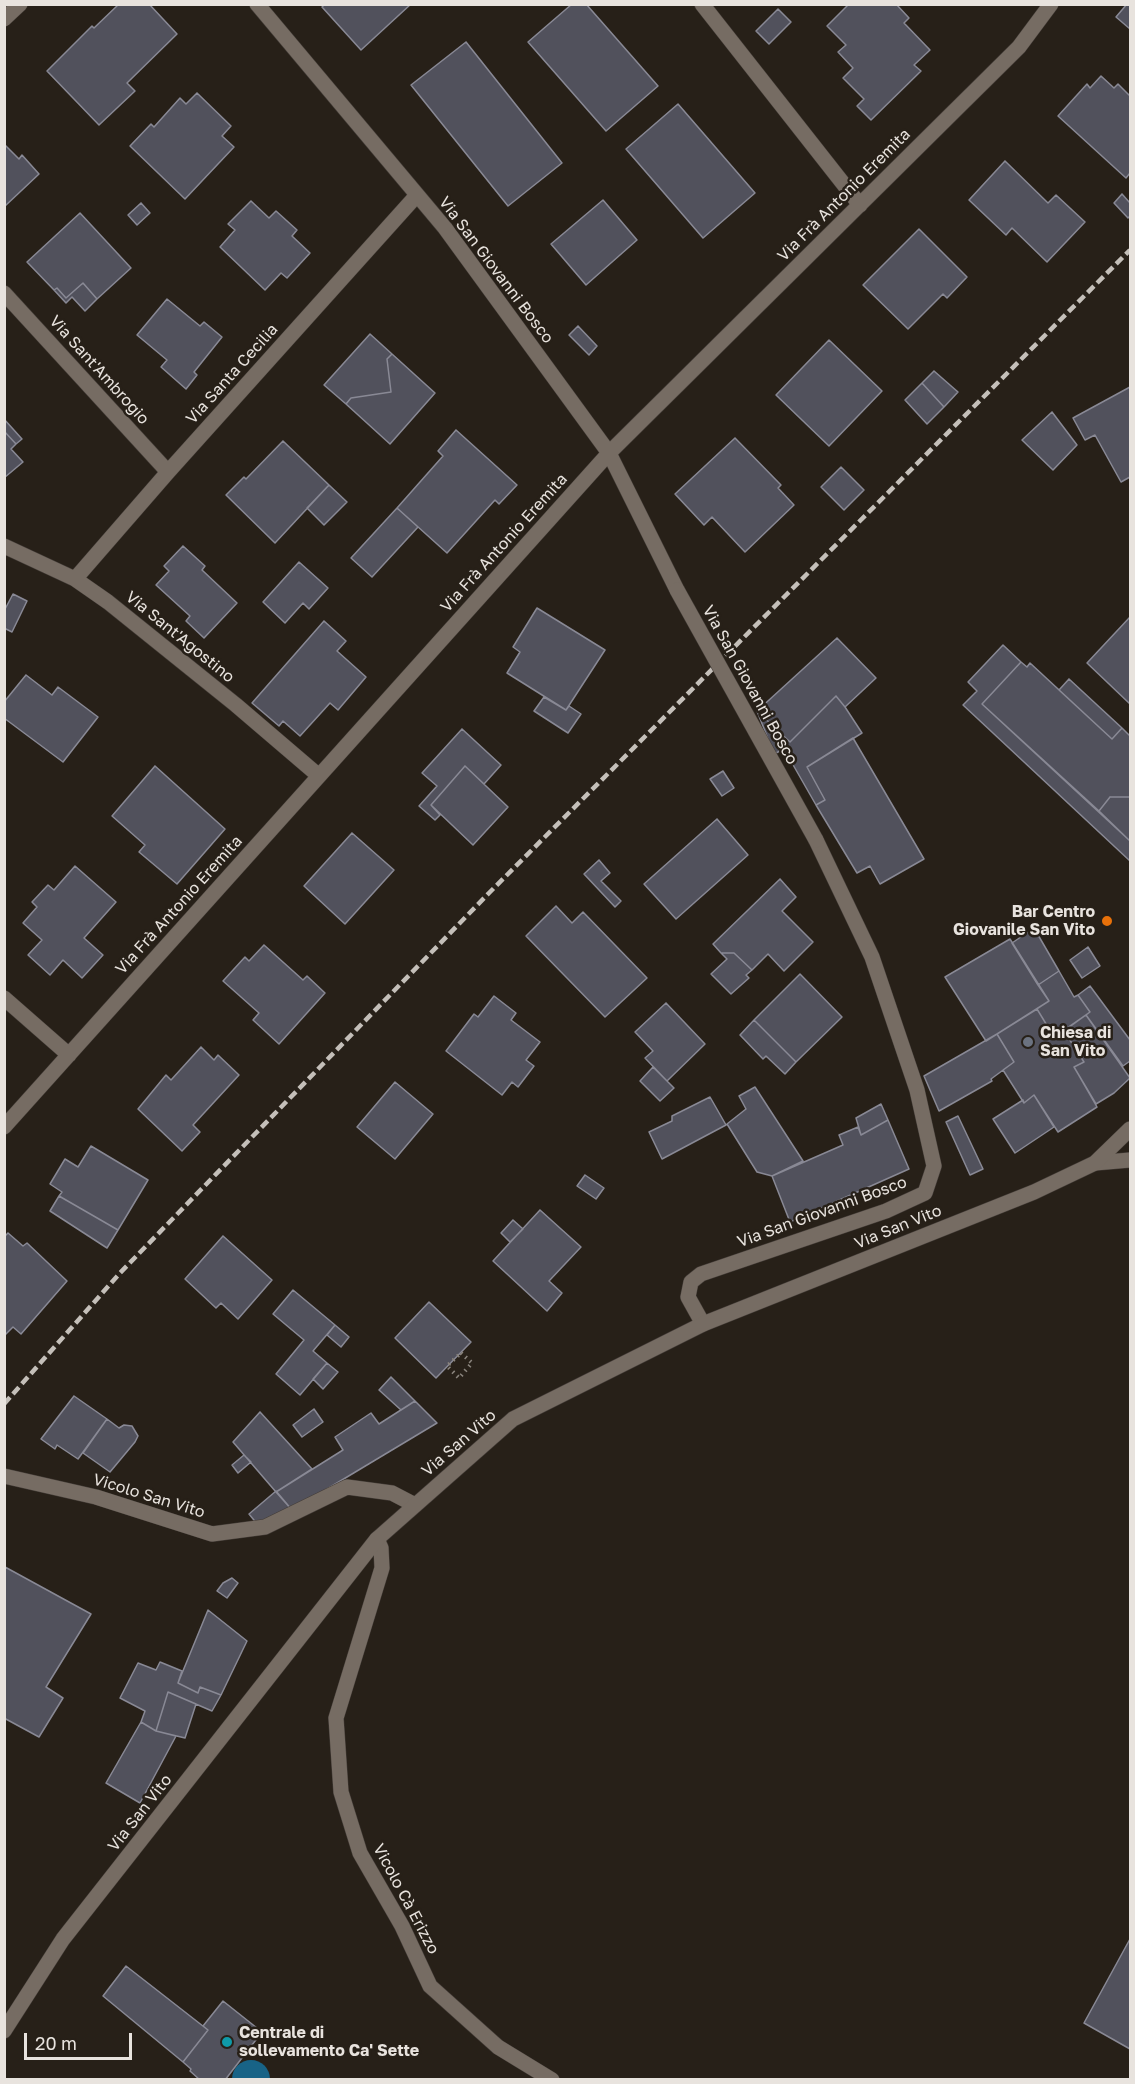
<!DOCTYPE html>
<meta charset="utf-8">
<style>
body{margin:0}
#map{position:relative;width:1135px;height:2084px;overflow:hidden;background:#272018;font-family:"Golos Text",sans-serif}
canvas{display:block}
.frame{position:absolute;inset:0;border:6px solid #e8e3de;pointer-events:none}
.scale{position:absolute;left:24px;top:2033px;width:108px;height:27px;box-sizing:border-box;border:3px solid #e8e3de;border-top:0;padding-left:8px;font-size:18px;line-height:21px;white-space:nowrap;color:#e8e3de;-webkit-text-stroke:4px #272018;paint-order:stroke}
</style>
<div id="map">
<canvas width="1135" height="2084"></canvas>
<div class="frame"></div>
<div class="scale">20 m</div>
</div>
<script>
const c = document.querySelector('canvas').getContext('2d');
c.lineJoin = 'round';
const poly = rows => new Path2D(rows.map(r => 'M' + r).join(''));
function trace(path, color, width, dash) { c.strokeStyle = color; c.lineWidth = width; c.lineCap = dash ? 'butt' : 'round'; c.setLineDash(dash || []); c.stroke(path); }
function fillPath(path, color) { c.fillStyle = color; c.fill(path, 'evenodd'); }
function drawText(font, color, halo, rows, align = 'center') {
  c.font = font + ' "Golos Text",sans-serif'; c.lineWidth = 5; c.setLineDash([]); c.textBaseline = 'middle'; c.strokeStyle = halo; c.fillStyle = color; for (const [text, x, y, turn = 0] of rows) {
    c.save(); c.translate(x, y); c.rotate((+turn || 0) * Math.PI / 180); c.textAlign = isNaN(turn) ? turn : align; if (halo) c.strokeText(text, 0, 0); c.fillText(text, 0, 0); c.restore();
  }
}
trace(poly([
 [251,2079,251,2080]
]), '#186386', 38);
const building = poly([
 [119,4,149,4,177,34,127,83,135,91,99,125,47,71,92,26,94,28,119,4],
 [325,4,411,4,361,50,322,7,325,4],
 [572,4,586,4,658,86,606,131,528,42,572,4],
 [849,4,896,4,909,18,904,23,930,50,914,65,921,71,871,120,857,106,864,99,843,78,853,68,838,52,846,45,827,26,849,4],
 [1127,4,1130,4,1130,29,1116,17,1127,4],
 [778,9,791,22,769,44,756,31,778,9],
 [466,42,562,163,508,206,411,85,466,42],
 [1101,76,1114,88,1118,84,1130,96,1130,173,1126,178,1058,116,1087,84,1090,88,1101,76],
 [197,93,231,126,222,136,234,147,185,199,130,146,151,124,154,127,180,98,186,104,197,93],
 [678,104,755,193,703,238,626,149,678,104],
 [4,144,19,159,22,155,39,174,4,207,4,144],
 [1005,161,1048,203,1056,195,1085,222,1047,262,1012,228,1006,235,969,200,1005,161],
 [1122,194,1130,203,1130,216,1128,218,1114,203,1122,194],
 [603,200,637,240,586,285,551,244,603,200],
 [251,201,269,218,276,211,297,230,292,236,310,253,287,278,281,273,265,290,220,247,235,230,228,224,251,201],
 [141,203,150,213,137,225,128,215,141,203],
 [80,213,131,268,97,299,83,283,66,298,57,288,54,290,27,262,80,213],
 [919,229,967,277,947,298,943,294,908,329,863,285,919,229],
 [83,283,97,299,85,311,72,297,66,303,54,290,57,288,66,298,83,283],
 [167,299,200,326,204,322,222,337,194,372,197,375,186,389,161,367,167,360,137,335,167,299],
 [578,326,597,346,589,355,569,335,578,326],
 [370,334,392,354,387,359,391,392,351,398,346,404,324,385,370,334],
 [829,340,882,391,829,446,776,395,829,340],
 [392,354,435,393,390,444,346,404,351,398,391,392,387,359,392,354],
 [934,371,958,392,944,407,922,383,934,371],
 [922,383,944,407,927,424,905,400,922,383],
 [1130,387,1130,477,1121,482,1095,435,1085,440,1073,418,1130,387],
 [1052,412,1077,445,1053,470,1022,440,1052,412],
 [4,419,22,439,16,444,4,431,4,419],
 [456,430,517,485,499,504,495,500,447,553,397,508,443,456,438,451,456,430],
 [4,431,16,444,11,449,23,462,4,478,4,431],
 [735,438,781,485,778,488,794,505,745,552,712,517,704,525,675,494,735,438],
 [283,441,329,485,275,543,226,495,244,477,246,479,283,441],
 [841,467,864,490,844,510,821,487,841,467],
 [329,485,347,502,324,525,307,508,329,485],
 [397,508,418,527,372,577,351,558,397,508],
 [183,546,205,566,202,570,237,603,204,638,186,621,190,616,156,585,169,571,164,566,183,546],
 [299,562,328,588,309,609,303,603,285,623,263,602,299,562],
 [13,594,27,601,12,632,4,628,4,611,13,594],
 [537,608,605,650,566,710,507,673,520,652,513,647,537,608],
 [1130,617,1130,704,1087,663,1130,617],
 [324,621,346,641,337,651,366,677,338,710,330,703,300,736,283,721,279,726,252,703,324,621],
 [837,638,876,678,845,707,836,696,790,742,757,711,837,638],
 [1003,645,1021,662,982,704,1130,841,1130,861,963,705,977,691,968,682,1003,645],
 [1021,662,1027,667,1030,663,1112,739,1122,728,1130,736,1130,797,1110,797,1099,811,982,704,1021,662],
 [26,675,52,695,58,687,98,717,63,762,4,718,4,702,26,675],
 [1069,679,1122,728,1112,739,1059,690,1069,679],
 [836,696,845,707,862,733,807,767,825,800,816,805,784,749,774,754,757,711,790,742,836,696],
 [544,697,566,710,569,706,581,714,568,733,534,711,544,697],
 [462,729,501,765,484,784,465,766,431,805,440,815,435,820,419,806,437,786,422,773,462,729],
 [853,738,924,859,880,884,870,866,857,873,816,805,825,800,807,767,853,738],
 [155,766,225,829,177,884,139,852,145,845,112,816,155,766],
 [465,766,508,807,473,845,431,805,465,766],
 [723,771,734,788,722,796,710,779,723,771],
 [1110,797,1130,797,1130,841,1099,811,1110,797],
 [717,819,748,855,676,919,644,884,717,819],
 [352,833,394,870,345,924,304,886,352,833],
 [599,860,610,873,601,881,621,901,615,907,584,874,599,860],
 [75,866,116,902,84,938,103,955,82,978,63,960,50,975,28,955,42,940,23,923,37,907,32,902,48,885,54,890,75,866],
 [780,879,796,897,782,911,813,942,784,971,768,954,752,970,734,953,721,953,713,944,780,879],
 [556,906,572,923,583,912,647,978,605,1017,526,936,556,906],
 [1034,928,1059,971,1038,985,1012,943,1034,928],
 [1010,939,1049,1001,986,1041,945,977,1010,939],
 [264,945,303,980,307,976,325,993,279,1044,253,1020,259,1013,223,981,245,957,249,961,264,945],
 [1088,947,1100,966,1082,978,1070,960,1088,947],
 [721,953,734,953,752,970,746,975,749,978,731,994,711,974,727,959,721,953],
 [1059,971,1074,997,1078,995,1090,1012,1054,1037,1037,1009,1049,1001,1038,985,1059,971],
 [800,974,842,1017,796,1062,754,1020,800,974],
 [1090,986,1130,1040,1130,1061,1123,1066,1086,1015,1090,1012,1078,995,1090,986],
 [494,996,516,1013,511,1020,540,1042,526,1060,534,1066,518,1087,512,1082,502,1095,446,1051,474,1014,478,1017,494,996],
 [666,1003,705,1044,667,1081,645,1058,653,1051,635,1032,666,1003],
 [1037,1009,1054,1037,1064,1031,1084,1062,1074,1067,1097,1107,1058,1132,1034,1095,1024,1103,1003,1070,1014,1062,997,1034,1037,1009],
 [1086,1015,1130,1078,1114,1093,1096,1104,1074,1067,1084,1062,1064,1031,1086,1015],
 [754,1020,796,1062,785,1074,766,1056,763,1059,740,1035,754,1020],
 [997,1034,1014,1062,991,1079,992,1081,939,1111,924,1076,997,1034],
 [201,1047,214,1060,218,1055,239,1075,193,1125,200,1132,182,1151,138,1109,166,1075,171,1080,201,1047],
 [653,1067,674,1088,660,1101,640,1081,653,1067],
 [395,1082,433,1114,395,1159,357,1127,395,1082],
 [755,1087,803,1161,772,1176,757,1172,727,1124,746,1109,739,1096,755,1087],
 [1034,1095,1054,1127,1015,1153,993,1119,1023,1100,1024,1103,1034,1095],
 [710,1097,726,1125,662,1159,649,1132,672,1121,672,1116,710,1097],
 [881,1104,888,1120,861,1135,856,1118,881,1104],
 [958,1116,983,1169,970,1175,946,1122,958,1116],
 [888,1120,909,1169,790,1222,772,1176,843,1145,839,1135,858,1127,861,1135,888,1120],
 [91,1146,148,1180,118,1230,59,1196,62,1192,50,1184,65,1159,78,1167,91,1146],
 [585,1175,604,1188,596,1199,577,1186,585,1175],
 [59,1196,118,1230,107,1248,50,1211,59,1196],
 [540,1210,581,1247,549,1281,562,1293,547,1311,493,1261,540,1210],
 [513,1220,523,1229,510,1242,501,1233,513,1220],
 [8,1233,23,1246,27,1243,67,1281,21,1334,13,1327,4,1336,4,1237,8,1233],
 [223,1236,272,1280,238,1319,221,1303,216,1308,185,1279,223,1236],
 [293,1290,335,1325,313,1351,327,1363,300,1395,276,1374,304,1340,273,1314,293,1290],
 [429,1302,471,1342,436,1378,395,1338,429,1302],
 [335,1325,349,1337,341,1347,327,1335,335,1325],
 [327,1363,338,1372,323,1389,313,1379,327,1363],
 [391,1377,415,1401,401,1410,379,1390,391,1377],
 [74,1396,107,1419,78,1459,57,1445,55,1449,41,1439,74,1396],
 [415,1401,437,1423,292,1510,276,1492,343,1450,335,1437,371,1413,379,1424,415,1401],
 [314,1409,323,1422,302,1437,293,1425,314,1409],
 [260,1412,312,1469,276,1492,233,1442,260,1412],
 [107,1419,119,1428,124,1425,132,1426,138,1436,135,1442,110,1472,83,1453,107,1419],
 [244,1455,251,1462,238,1473,232,1465,244,1455],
 [276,1491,292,1510,258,1525,249,1514,276,1491],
 [5,1567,91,1614,46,1687,63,1698,39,1737,4,1718,5,1567],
 [232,1578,238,1583,227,1598,217,1591,223,1583,232,1578],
 [208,1610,247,1641,221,1695,200,1687,198,1693,178,1683,208,1610],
 [160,1662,182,1671,178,1683,198,1693,200,1687,221,1695,212,1711,168,1692,156,1731,141,1722,145,1711,120,1698,138,1663,156,1670,160,1662],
 [168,1692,196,1704,185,1738,156,1731,168,1692],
 [141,1722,156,1731,176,1736,140,1803,106,1783,141,1722],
 [1130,1939,1130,2049,1084,2023,1130,1939],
 [126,1966,208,2030,183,2062,103,1996,126,1966],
 [223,2001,262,2032,225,2080,200,2080,190,2071,191,2069,183,2062,208,2030,203,2026,223,2001]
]);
fillPath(building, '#51515c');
trace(building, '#898995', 1.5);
const minor = poly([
 [257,4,445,228,609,453,677,590],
 [702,4,860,205],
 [4,293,168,472],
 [4,546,75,579,108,602,236,705,319,776],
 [75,579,168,472,417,195],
 [4,998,69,1055],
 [4,1127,609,453,1019,47,1051,4],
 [1095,1163,1130,1160],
 [703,1324,688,1297,691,1282,701,1274,886,1211,925,1193,934,1166,917,1090,872,957,816,840],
 [4,1476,96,1497,212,1534,265,1527,347,1487,392,1493,415,1505],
 [377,1539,381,1548,382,1568,336,1718,341,1792,360,1853,402,1926,430,1986,498,2047,552,2080]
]);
const tertiary = poly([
 [4,19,20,4]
]);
const secondary = poly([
 [4,2031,63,1939,377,1539,513,1419,703,1324,1034,1192,1095,1163,1130,1129]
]);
trace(minor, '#443d38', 16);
trace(tertiary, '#443d38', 16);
trace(secondary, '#443d38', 16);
trace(poly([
 [461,1353,472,1363,459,1378,447,1366,461,1353]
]), '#8a847d', 4, [1.5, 4.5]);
trace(minor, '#766c63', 15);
trace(tertiary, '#766c63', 15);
trace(secondary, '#766c63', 15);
trace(poly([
 [4,1404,120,1273,489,893,1130,250]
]), '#c4bfb9', 4.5, [9, 4.5]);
const minorBridge = poly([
 [677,590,816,840]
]);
trace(minorBridge, '#443d38', 16, []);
trace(minorBridge, '#766c63', 15);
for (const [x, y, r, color] of [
 [1107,921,6,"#e8710a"],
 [1028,1042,6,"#6b7280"],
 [227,2042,6,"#0f9aa8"]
]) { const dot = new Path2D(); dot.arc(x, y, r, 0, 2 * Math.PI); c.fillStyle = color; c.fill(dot); trace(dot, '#272018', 2); }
drawText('16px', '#e8e3de', '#272018', [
 ["Via Frà Antonio Eremita",844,195,-45],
 ["Via San Giovanni Bosco",496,270,53],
 ["Via Sant'Ambrogio",99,370,48],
 ["Via Santa Cecilia",232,374,-48],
 ["Via Frà Antonio Eremita",504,543,-48],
 ["Via Sant'Agostino",180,637,39],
 ["Via San Giovanni Bosco",750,685,61],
 ["Via Frà Antonio Eremita",179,905,-48],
 ["Via San Giovanni Bosco",822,1212,-20],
 ["Via San Vito",898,1227,-22],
 ["Via San Vito",459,1443,-41],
 ["Vicolo San Vito",149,1496,17],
 ["Via San Vito",140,1813,-52],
 ["Vicolo Cà Erizzo",406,1899,62]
]);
drawText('bold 16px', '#e8e3de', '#272018', [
 ["Bar Centro",1095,912,"right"],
 ["Giovanile San Vito",1095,930,"right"],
 ["Chiesa di",1040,1033],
 ["San Vito",1040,1051],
 ["Centrale di",239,2033],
 ["sollevamento Ca' Sette",239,2051]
], 'left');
</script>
